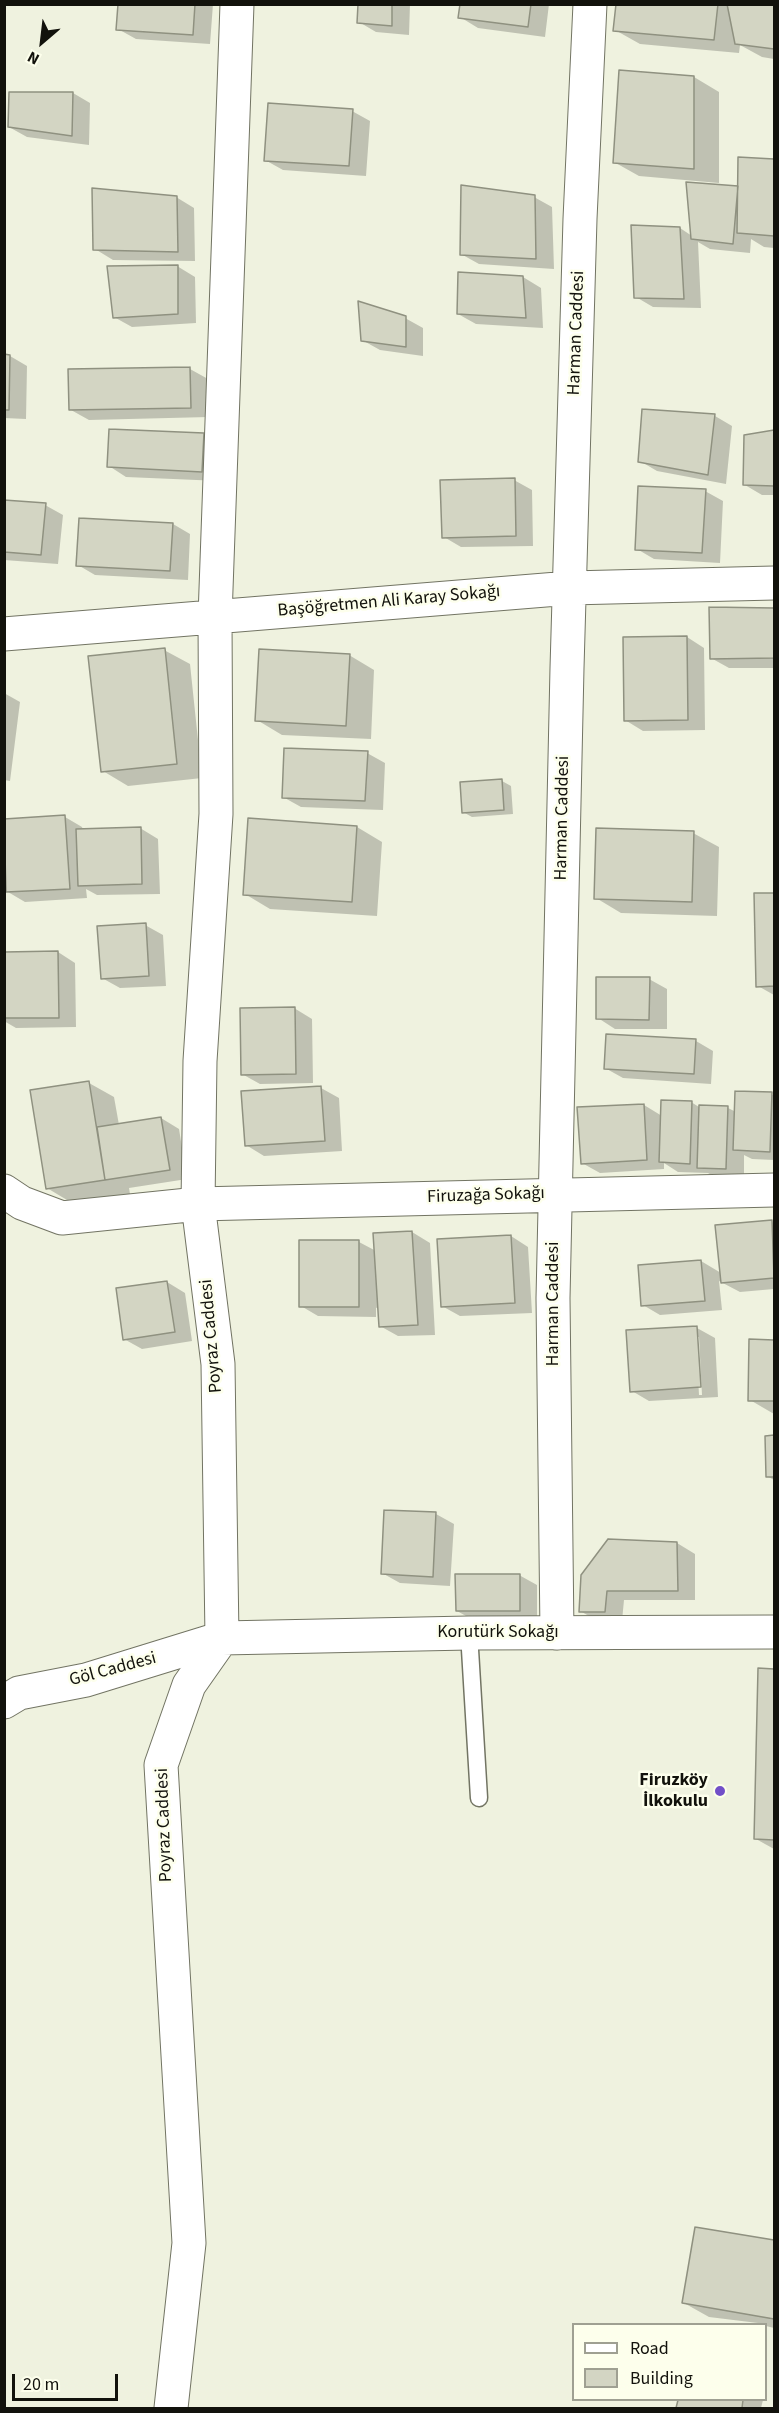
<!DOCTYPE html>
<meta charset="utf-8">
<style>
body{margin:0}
#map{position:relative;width:779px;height:2413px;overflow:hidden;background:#eff2df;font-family:"Source Sans 3",sans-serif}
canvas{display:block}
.frame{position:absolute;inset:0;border:6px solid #12120c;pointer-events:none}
.legend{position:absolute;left:572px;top:2323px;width:195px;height:78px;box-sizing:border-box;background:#fdffec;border:2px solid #9fa092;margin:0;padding:8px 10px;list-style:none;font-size:18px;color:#12120c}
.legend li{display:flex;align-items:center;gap:12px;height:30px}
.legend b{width:30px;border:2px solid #9fa092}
.north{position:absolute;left:12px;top:12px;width:60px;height:60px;-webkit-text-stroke:4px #fdffec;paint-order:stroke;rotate:208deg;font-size:16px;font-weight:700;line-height:24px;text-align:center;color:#12120c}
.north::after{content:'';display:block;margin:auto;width:21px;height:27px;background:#12120c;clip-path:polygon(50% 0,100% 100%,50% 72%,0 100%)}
.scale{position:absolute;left:12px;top:2374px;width:106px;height:27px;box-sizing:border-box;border:3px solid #12120c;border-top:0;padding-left:8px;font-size:18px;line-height:21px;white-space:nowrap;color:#12120c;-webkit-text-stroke:4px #fdffec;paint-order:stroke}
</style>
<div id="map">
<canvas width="779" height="2413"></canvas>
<div class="frame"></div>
<ul class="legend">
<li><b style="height:8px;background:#fff"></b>Road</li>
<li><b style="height:16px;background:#d3d5c3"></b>Building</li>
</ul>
<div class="north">N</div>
<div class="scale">20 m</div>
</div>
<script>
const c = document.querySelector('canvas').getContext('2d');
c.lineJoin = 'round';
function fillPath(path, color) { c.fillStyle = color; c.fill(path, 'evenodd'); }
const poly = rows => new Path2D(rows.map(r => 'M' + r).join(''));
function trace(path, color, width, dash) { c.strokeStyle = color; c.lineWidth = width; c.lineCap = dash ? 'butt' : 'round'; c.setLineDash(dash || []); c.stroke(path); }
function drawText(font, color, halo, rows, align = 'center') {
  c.font = font + ' "Source Sans 3",sans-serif'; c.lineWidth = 5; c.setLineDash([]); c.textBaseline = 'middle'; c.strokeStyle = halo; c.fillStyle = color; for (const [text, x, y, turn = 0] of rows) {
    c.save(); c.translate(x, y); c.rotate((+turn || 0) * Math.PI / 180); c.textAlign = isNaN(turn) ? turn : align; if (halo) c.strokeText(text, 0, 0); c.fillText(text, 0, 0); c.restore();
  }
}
fillPath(poly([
 [120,4,213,4,210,44,136,39,118,29],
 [360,4,410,4,409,35,376,32,359,22],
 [462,4,549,4,545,37,478,28,460,17],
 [618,4,774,4,774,59,762,57,740,45,739,53,640,44,615,30],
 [694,77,719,92,719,183,639,176,614,162],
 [73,93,90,103,89,145,27,137,9,127],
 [352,111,370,121,366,176,283,170,265,160],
 [739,159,774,161,774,248,764,247,751,239,750,253,710,249,698,242,701,308,653,307,636,297,680,228,692,236,739,188],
 [176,197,194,208,195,261,113,260,95,249],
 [534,197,552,207,554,269,479,264,461,254],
 [177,266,195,277,196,323,132,327,114,317],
 [523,277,541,288,543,328,476,324,458,314],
 [405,318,423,328,423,356,380,350,362,340],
 [4,356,10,356,27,366,26,419,4,418],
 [190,369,208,379,209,417,89,420,71,410],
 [643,410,715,416,732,426,726,484,657,471,640,461],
 [774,432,774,495,762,495,745,485,745,436],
 [203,435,221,445,220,481,126,477,109,466],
 [514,480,532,490,533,546,461,547,444,537],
 [705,491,723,501,720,563,654,559,637,549],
 [4,501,45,505,63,515,58,564,4,560],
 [173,524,190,534,188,580,95,575,78,565],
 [711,609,774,609,774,668,729,668,711,658],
 [687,637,704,648,705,730,643,731,625,720],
 [164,650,190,664,202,778,128,786,103,771],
 [349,655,374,670,371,739,282,735,257,720],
 [4,693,20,702,10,781,4,780],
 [367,753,385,763,383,810,301,807,283,797],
 [502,781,511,786,513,814,472,817,463,812],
 [65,817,82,827,83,830,140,828,158,839,160,894,97,895,86,889,87,898,25,902,8,892,4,821],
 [357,827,382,842,377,916,270,909,245,894],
 [693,833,719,847,717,916,621,913,596,898],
 [774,894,774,995,758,986,755,895],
 [145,925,163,935,166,986,120,988,102,978],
 [58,952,75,963,76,1027,16,1028,4,1021,4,953],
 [649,979,667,989,667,1029,615,1029,598,1018],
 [294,1008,312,1019,313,1083,260,1084,242,1074],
 [696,1041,713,1051,711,1084,623,1078,605,1068],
 [89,1083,114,1097,119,1125,161,1118,179,1129,187,1179,129,1188,130,1194,72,1203,47,1188],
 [321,1088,339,1098,342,1151,264,1156,246,1145],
 [736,1092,774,1095,774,1160,752,1159,744,1155,744,1178,716,1178,708,1173,678,1172,664,1163,664,1169,600,1173,582,1163,644,1105,662,1116,691,1102,699,1107,728,1108,736,1112],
 [771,1222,774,1223,774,1289,740,1292,719,1281,722,1310,660,1315,643,1305,701,1261,721,1273],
 [412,1232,430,1243,435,1335,398,1336,380,1326,379,1307,376,1308,376,1317,318,1316,301,1306,359,1242,376,1251,375,1235],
 [511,1236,528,1247,532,1313,460,1316,442,1306],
 [167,1282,185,1293,192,1341,142,1349,124,1339],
 [697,1328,715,1338,718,1397,649,1401,632,1391],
 [696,1337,699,1337,702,1395,699,1395],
 [751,1341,774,1341,774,1414,750,1400],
 [766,1437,774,1437,774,1480,767,1476],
 [386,1511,436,1514,454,1524,450,1586,400,1583,382,1573],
 [677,1543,695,1554,695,1600,624,1600,622,1621,598,1621,580,1611,582,1576],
 [519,1575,537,1585,537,1620,475,1621,457,1611],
 [760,1670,774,1670,774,1849,756,1839],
 [696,2228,774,2241,774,2328,766,2326,766,2324,709,2317,684,2303],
 [680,2400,763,2400,761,2408,678,2408]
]), '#0003');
const building = poly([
 [118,4,195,4,193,35,116,30,118,4],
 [358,4,392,4,392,26,357,23,358,4],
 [460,4,531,4,528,27,458,18,460,4],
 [616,4,718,4,714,40,613,31,616,4],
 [727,4,774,4,774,49,735,44,727,4],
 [619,70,694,76,694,169,613,163,619,70],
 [9,92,73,92,72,136,8,127,9,92],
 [268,103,353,109,349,166,264,161,268,103],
 [738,157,774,159,774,236,737,233,738,157],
 [686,182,738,186,733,244,691,239,686,182],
 [461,185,535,195,536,259,460,255,461,185],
 [92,188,177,196,178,252,93,250,92,188],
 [631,225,680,227,684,299,634,298,631,225],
 [178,265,178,314,113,318,107,266,178,265],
 [458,272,523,276,526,318,457,314,458,272],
 [358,301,406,316,406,347,361,341,358,301],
 [4,354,10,355,9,410,4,410,4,354],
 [190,367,191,408,69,410,68,369,190,367],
 [642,409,715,414,708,475,638,462,642,409],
 [109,429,204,433,202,472,107,467,109,429],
 [774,430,774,486,743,485,744,435,774,430],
 [515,478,516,536,442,538,440,480,515,478],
 [638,486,706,489,702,553,635,550,638,486],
 [4,500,46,503,41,555,4,552,4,500],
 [79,518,173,523,170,571,76,566,79,518],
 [709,607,774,608,774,658,710,659,709,607],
 [687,636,688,720,624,721,623,637,687,636],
 [165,648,177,764,101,772,88,656,165,648],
 [259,649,350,654,346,726,255,721,259,649],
 [284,748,368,751,365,801,282,798,284,748],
 [502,779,504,810,462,813,460,782,502,779],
 [65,815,70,889,6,892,4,819,65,815],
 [248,818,357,826,352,902,243,895,248,818],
 [141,827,142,884,78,886,76,829,141,827],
 [596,828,694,831,692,902,594,899,596,828],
 [754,893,774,893,774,986,756,987,754,893],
 [146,923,149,976,101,979,97,926,146,923],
 [58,951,59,1018,4,1018,4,952,58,951],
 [596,977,650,977,649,1020,596,1019,596,977],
 [295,1007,296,1074,241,1075,240,1008,295,1007],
 [606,1034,696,1039,694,1074,604,1069,606,1034],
 [89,1081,105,1180,46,1189,30,1090,89,1081],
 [321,1086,325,1141,245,1146,241,1091,321,1086],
 [735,1091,772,1092,770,1152,733,1150,735,1091],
 [661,1100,692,1101,690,1164,659,1162,661,1100],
 [644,1104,647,1160,581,1164,577,1107,644,1104],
 [699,1105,728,1106,726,1169,697,1168,699,1105],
 [161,1117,170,1170,105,1180,97,1127,161,1117],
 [772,1220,774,1278,721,1283,715,1225,772,1220],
 [412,1231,418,1325,379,1327,373,1233,412,1231],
 [511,1235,515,1303,441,1307,437,1239,511,1235],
 [299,1240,359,1240,359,1307,299,1307,299,1240],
 [701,1260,705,1301,641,1306,638,1265,701,1260],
 [167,1281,175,1332,123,1340,116,1288,167,1281],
 [697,1326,701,1387,630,1392,626,1330,697,1326],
 [749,1339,774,1340,774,1401,748,1401,749,1339],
 [774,1435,774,1477,766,1477,765,1436,774,1435],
 [384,1510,436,1512,433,1577,381,1574,384,1510],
 [608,1539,677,1542,678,1591,607,1591,605,1612,579,1612,581,1575,608,1539],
 [455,1574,520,1574,520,1611,456,1611,455,1574],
 [758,1668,774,1669,774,1840,754,1839,758,1668],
 [695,2227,774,2240,774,2319,682,2303,695,2227],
 [678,2400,743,2400,742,2408,676,2408,678,2400]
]);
fillPath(building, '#d3d5c3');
trace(building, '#8f9180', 1.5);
const service = poly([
 [469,1633,479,1798]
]);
const minor = poly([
 [237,4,215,617,216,814,200,1061,198,1204,774,1190],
 [4,634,570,588,774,583],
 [557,1633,553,1298,567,668,580,219,590,4],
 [4,1702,19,1693,86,1680,222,1638]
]);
const tertiary = poly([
 [4,1191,22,1203,62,1218,198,1204,218,1364,222,1638,189,1685,161,1765,189,2243,171,2408],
 [222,1638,469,1633,774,1632]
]);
trace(service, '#727463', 19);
trace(minor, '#727463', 35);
trace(tertiary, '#727463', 35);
trace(service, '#fff', 16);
trace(minor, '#fff', 33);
trace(tertiary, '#fff', 33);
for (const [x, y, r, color] of [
 [720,1791,6,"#714fc8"]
]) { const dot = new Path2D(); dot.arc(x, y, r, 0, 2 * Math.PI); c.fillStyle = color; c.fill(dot); trace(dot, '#fdffec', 2); }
drawText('18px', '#12120c', '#fdffec', [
 ["Harman Caddesi",577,333,-88],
 ["Başöğretmen Ali Karay Sokağı",389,602,-5],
 ["Harman Caddesi",563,818,-89],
 ["Firuzağa Sokağı",486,1196,-2],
 ["Harman Caddesi",554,1304,-90],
 ["Poyraz Caddesi",212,1336,-95],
 ["Korutürk Sokağı",498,1633],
 ["Göl Caddesi",113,1670,-15],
 ["Poyraz Caddesi",165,1825,-92]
]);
drawText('bold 18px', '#12120c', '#fdffec', [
 ["Firuzköy",708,1781],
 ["İlkokulu",708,1802]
], 'right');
</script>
